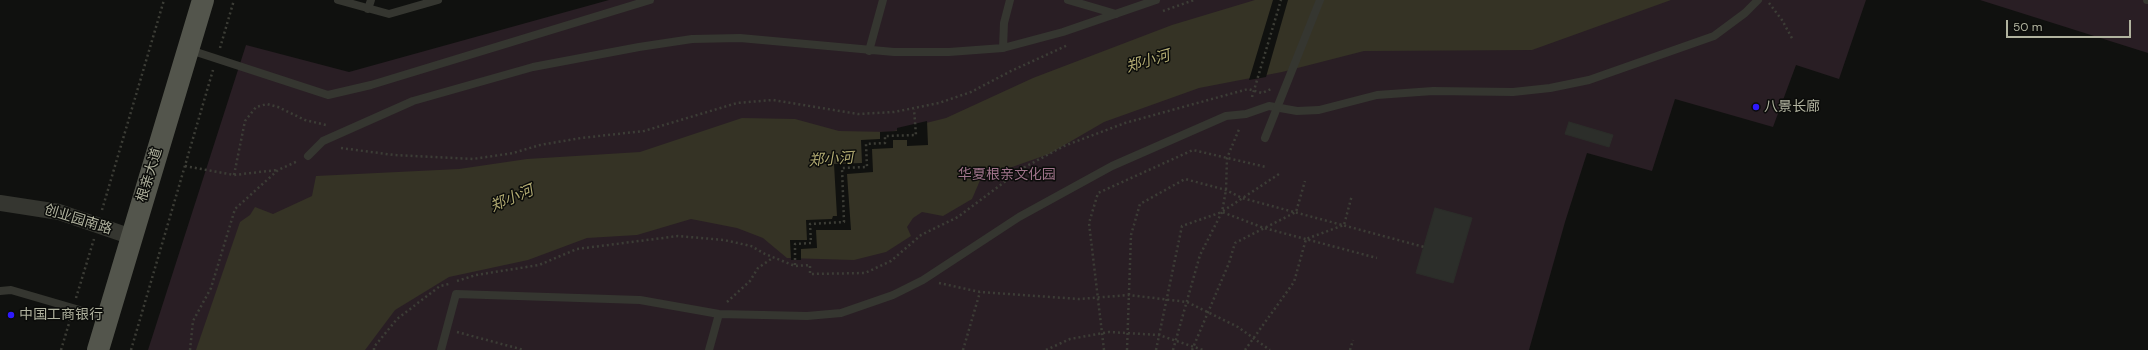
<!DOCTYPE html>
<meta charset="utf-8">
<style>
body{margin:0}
#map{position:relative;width:2148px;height:350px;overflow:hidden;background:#10110f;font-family:"DM Sans",sans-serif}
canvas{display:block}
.scale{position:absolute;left:2006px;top:20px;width:125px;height:18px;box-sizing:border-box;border:2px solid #b1b39f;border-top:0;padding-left:5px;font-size:12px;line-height:14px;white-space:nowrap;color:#b1b39f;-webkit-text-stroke:3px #0b0c0a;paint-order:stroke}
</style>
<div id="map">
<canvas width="2148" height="350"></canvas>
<div class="scale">50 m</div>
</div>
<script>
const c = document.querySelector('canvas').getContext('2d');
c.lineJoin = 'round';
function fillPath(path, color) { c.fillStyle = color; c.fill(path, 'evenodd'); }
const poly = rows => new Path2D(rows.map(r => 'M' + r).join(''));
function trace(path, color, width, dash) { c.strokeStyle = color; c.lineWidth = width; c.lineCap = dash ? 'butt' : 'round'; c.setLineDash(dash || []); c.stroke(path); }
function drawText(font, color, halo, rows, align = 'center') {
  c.font = font + ' "DM Sans","Noto Sans SC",sans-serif'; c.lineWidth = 3; c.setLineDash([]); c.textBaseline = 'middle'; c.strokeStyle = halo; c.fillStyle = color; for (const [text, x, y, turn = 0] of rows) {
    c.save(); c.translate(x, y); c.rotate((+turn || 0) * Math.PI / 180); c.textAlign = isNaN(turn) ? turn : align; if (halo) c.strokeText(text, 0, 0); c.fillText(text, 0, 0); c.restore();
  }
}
fillPath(poly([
 [609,0,1866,0,1839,79,1796,65,1773,127,1675,99,1652,171,1587,153,1565,222,1529,350,148,350,246,45,349,72],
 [1980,0,2148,0,2148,53]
]), '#291e24');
fillPath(poly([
 [1255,0,1671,0,1532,50,1364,51,1282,72,1199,88,1104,122,1049,154,981,178,972,199,943,216,922,212,913,218,907,227,911,236,886,252,854,260,787,258,763,238,737,228,691,219,637,235,587,238,528,260,449,277,395,310,365,350,196,350,240,222,250,215,255,207,273,214,312,196,316,176,459,169,527,159,640,152,742,118,795,119,839,131,890,132,946,118,1033,78,1172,25]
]), '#353325');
fillPath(poly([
 [1273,0,1288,0,1266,77,1249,80],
 [927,121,928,145,907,146,907,140,893,140,893,148,872,149,873,172,847,174,851,230,816,230,817,248,801,249,801,260,791,260,790,240,807,240,806,220,832,219,833,216,837,216,834,164,862,163,861,140,880,139,880,132,897,131,897,128]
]), '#10110f');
const building = poly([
 [1569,122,1613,135,1609,147,1565,134,1569,122],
 [1435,208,1472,218,1453,283,1416,273,1435,208]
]);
fillPath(building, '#2c2e2a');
trace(building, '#2b2d29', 1);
trace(poly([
 [1769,3,1782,20,1793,40],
 [1163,11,1194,0],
 [220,48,234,0],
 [341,148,394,155,473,159,513,153,540,145,581,138,644,131,737,103,773,100,858,114,894,112,939,103,971,92,1011,71,1068,45],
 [185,166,234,175,277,170],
 [234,175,245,121,256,107,267,104,278,107,305,120,326,125],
 [102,210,164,0],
 [1223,211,1279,174],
 [795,265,795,244,811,243,810,224,844,222,842,168,867,167,866,144,885,143,885,136,916,135,914,109],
 [457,281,476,275,539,265,577,249,678,236,724,240,751,246,765,254,795,266,810,265,810,274,865,273,891,261,921,235,958,217,1023,168,1064,146,1125,123,1172,110,1248,89,1262,93,1271,89],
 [939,283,980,292,1079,299,1129,295,1187,302,1238,327,1270,350],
 [76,298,94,239],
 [727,302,750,281,758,268,774,257],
 [457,332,524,350],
 [61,350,70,320],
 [131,350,213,70],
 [190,350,193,321,211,288,235,209,278,170,298,161],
 [374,350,374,347,397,319,440,286,449,284],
 [963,350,980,292],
 [1046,350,1070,339,1109,332,1159,335,1203,350],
 [1104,350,1089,223,1098,193,1193,150,1266,167],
 [1127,350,1131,235,1140,204,1185,179,1226,190,1242,198,1424,247],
 [1156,350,1182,226,1222,212,1264,228,1377,258],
 [1173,350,1200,255,1222,212,1226,190,1227,158,1240,127],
 [1192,350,1229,263,1235,243,1296,212,1305,181],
 [1245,350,1294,282,1306,239,1344,225,1352,195],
 [1350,350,1353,340]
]), '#3c3d36', 2.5, [2, 3]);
trace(poly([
 [338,0,389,14,438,0],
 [1068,0,1116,14],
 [2147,0,2148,0],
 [368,9,371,0],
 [1003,48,1004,23,1010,0],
 [190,50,328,95,371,85,650,0],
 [869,51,883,0],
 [308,156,323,141,413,101,533,67,639,47,692,39,740,38,894,52,949,52,1003,48,1063,32,1156,0],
 [0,291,11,290,107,318],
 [441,350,456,294,640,300,719,314,807,316,841,313,893,295,923,280,1019,217,1112,166,1226,116,1246,114,1269,106,1297,111,1319,110,1377,95,1433,91,1513,92,1550,88,1589,80,1714,36,1745,13,1758,0],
 [709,350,719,314]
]), '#353630', 8);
trace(poly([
 [0,203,59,212,132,237]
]), '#353630', 16);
trace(poly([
 [98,350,203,0]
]), '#53554c', 22);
trace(poly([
 [1252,97,1281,0]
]), '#3c3d36', 2.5, [2, 3]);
trace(poly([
 [1265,138,1320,0]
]), '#353630', 8);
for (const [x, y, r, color] of [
 [1756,107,4,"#2e19ff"],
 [11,315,4,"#2e19ff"]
]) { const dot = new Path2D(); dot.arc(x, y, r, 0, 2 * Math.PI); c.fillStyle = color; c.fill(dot); trace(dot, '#0b0c0a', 1.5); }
drawText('14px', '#b1b39f', '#0b0c0a', [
 ["八景长廊",1764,107],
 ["中国工商银行",19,315]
], 'left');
drawText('14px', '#b1b39f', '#0b0c0a', [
 ["根亲大道",150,175,-73],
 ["创业园南路",78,220,17]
]);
drawText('14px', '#a0748b', '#0b0c0a', [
 ["华夏根亲文化园",1007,175]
]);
drawText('italic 15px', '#b2ab72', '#0b0c0a', [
 ["郑小河",1148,62,-16],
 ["郑小河",831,160,-4],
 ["郑小河",512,199,-23]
]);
</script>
